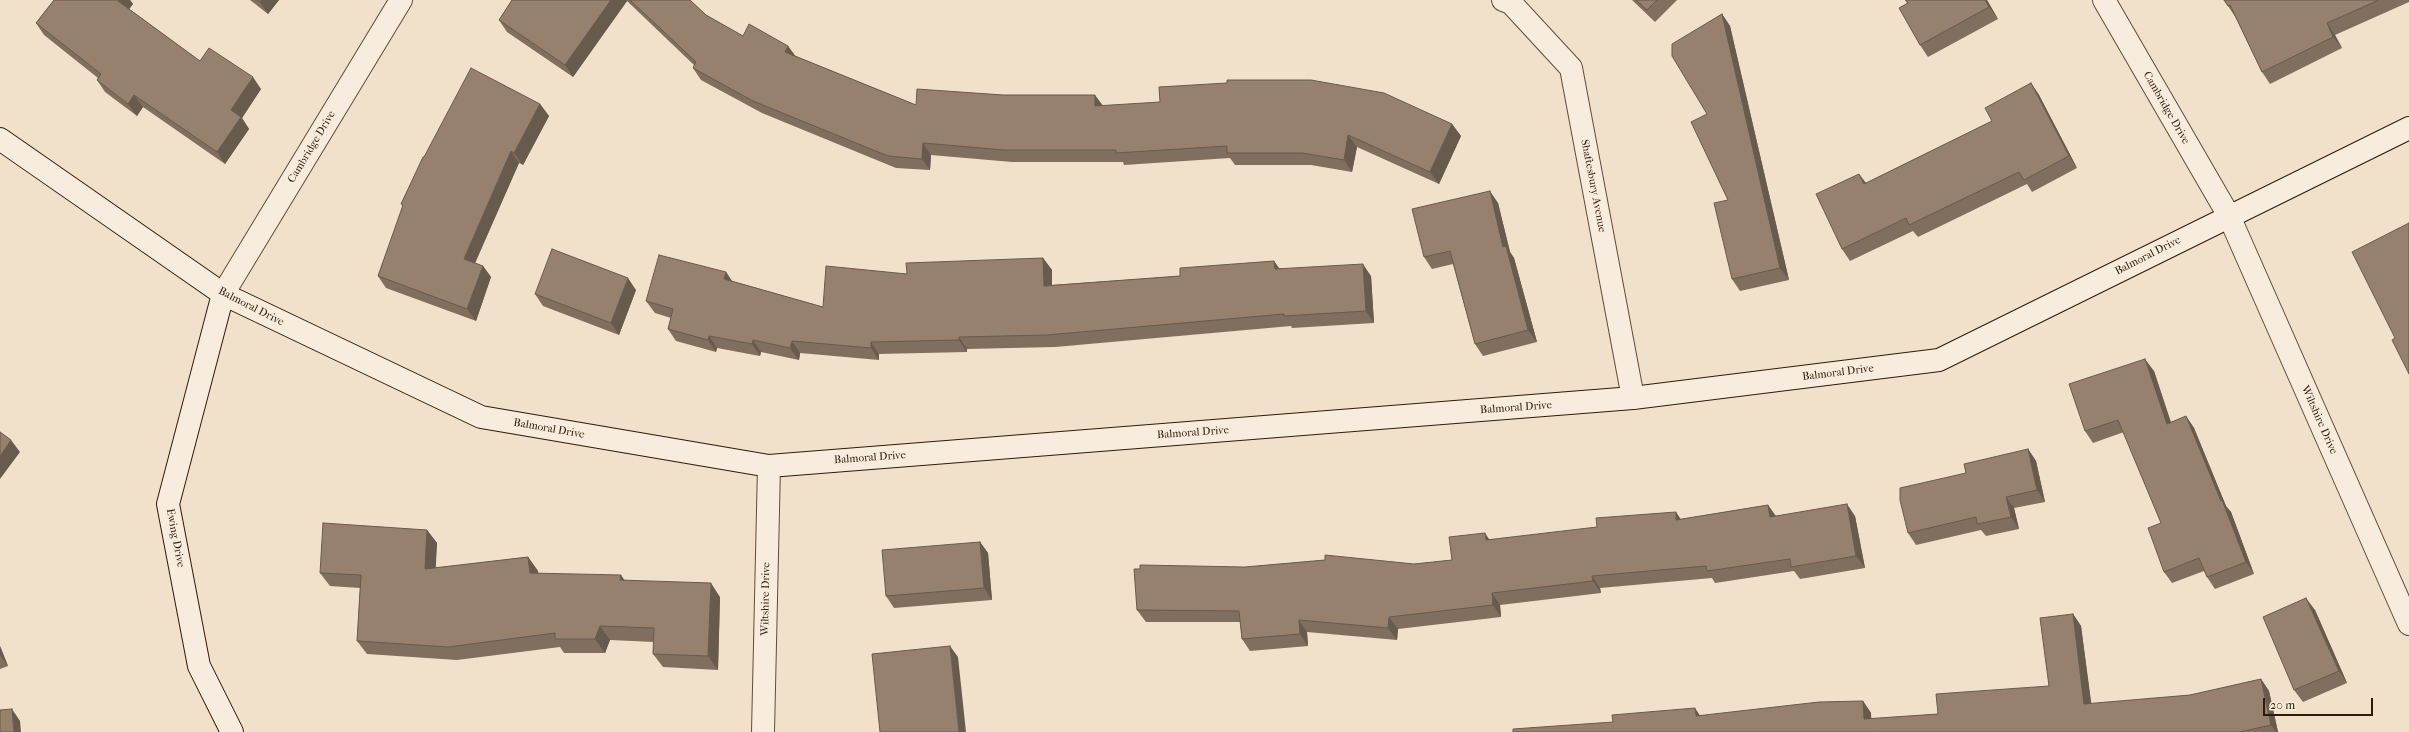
<!DOCTYPE html>
<style>
body{margin:0}
#map{position:relative;width:2409px;height:732px;overflow:hidden;background:#f2e1ca;font-family:"IM FELL French Canon",serif}
canvas{display:block}
.scale{position:absolute;left:2263px;top:698px;width:110px;height:18px;box-sizing:border-box;border:2px solid #311a0a;border-top:0;padding-left:5px;font-size:12px;line-height:14px;white-space:nowrap;color:#311a0a;-webkit-text-stroke:3px #f7ecdd;paint-order:stroke}
</style>
<div id="map">
<canvas width="2409" height="732"></canvas>
<div class="scale">20 m</div>
</div>
<script>
const c = document.querySelector('canvas').getContext('2d');
c.lineJoin = 'round';
const poly = rows => new Path2D(rows.map(r => 'M' + r).join(''));
function trace(path, color, width, dash) { c.strokeStyle = color; c.lineWidth = width; c.lineCap = dash ? 'butt' : 'round'; c.setLineDash(dash || []); c.stroke(path); }
function fillPath(path, color) { c.fillStyle = color; c.fill(path, 'evenodd'); }
function drawText(font, color, halo, rows, align = 'center') {
  c.font = font + ' "IM FELL French Canon",serif'; c.lineWidth = 4; c.setLineDash([]); c.textBaseline = 'middle'; c.strokeStyle = halo; c.fillStyle = color; for (const [text, x, y, turn = 0] of rows) {
    c.save(); c.translate(x, y); c.rotate((+turn || 0) * Math.PI / 180); c.textAlign = isNaN(turn) ? turn : align; if (halo) c.strokeText(text, 0, 0); c.fillText(text, 0, 0); c.restore();
  }
}
const street = poly([
 [1503,0,1511,3,1571,68,1633,398],
 [2104,0,2229,216,2409,624],
 [223,294,401,0],
 [763,732,769,466]
]);
const secondary = poly([
 [0,139,223,294,481,417,769,466,1633,398,1939,360,2409,128],
 [223,294,168,504,199,666,232,732]
]);
trace(street, '#614c3a', 24);
trace(secondary, '#311a0a', 24);
trace(street, '#f7ecdd', 22);
trace(secondary, '#f7ecdd', 22);
fillPath(poly([
 [54,0,130,0,133,4,129,9,200,61,261,89,242,118,249,129,225,164,143,107,137,116,105,92,97,80,98,78,44,35,36,23],
 [250,0,279,0,268,14],
 [512,0,690,0,706,15,743,36,788,46,795,56,916,105,1103,106,1452,124,1461,136,1439,184,1357,147,1352,172,1311,165,1235,165,1230,158,1124,165,1123,162,1012,162,931,155,930,170,896,168,762,113,701,80,693,68,694,65,627,1,573,77,507,32,499,20],
 [1632,0,1677,0,1655,22],
 [1905,0,1987,0,1998,19,1928,57,1920,45,1907,3],
 [2224,0,2409,0,2409,2,2335,35,2342,48,2270,84,2262,72,2236,18],
 [1722,14,1730,26,1789,280,1740,291,1732,279,1728,200,1707,114],
 [2031,83,2039,95,2077,168,2032,192,2027,184,1918,237,1913,231,1850,261,1842,249,1859,174,1866,183,1992,121],
 [540,104,549,116,523,165,519,163,475,263,483,266,491,277,476,321,386,288,378,276,403,206,401,204,424,157],
 [1498,203,1510,252,1514,258,1537,342,1483,356,1475,344,1453,264,1432,269,1424,257],
 [1043,258,1052,270,1052,285,1180,276,1274,261,1279,268,1371,276,1374,323,1292,328,1291,326,1055,347,967,349,967,352,879,354,879,360,800,353,799,360,761,352,760,356,717,348,716,352,676,341,668,329,671,318,655,313,646,301,726,272,732,281,823,307,907,274],
 [636,290,619,335,543,306,535,294],
 [2154,371,2171,422,2186,416,2194,428,2226,506,2231,512,2254,574,2215,589,2207,577,2204,571,2172,583,2164,572,2161,523,2124,432,2093,443,2085,431],
 [2028,449,2036,461,2045,502,2014,508,2019,529,1986,536,1981,530,1916,545,1908,533,1966,473],
 [1768,505,1776,516,1855,516,1865,568,1800,579,1794,571,1715,583,1712,578,1600,588,1601,593,1500,605,1501,617,1398,629,1397,640,1307,632,1308,646,1250,651,1242,639,1240,622,1146,622,1137,610,1245,567,1325,560,1414,564,1452,560,1489,540,1681,519],
 [427,530,437,543,435,568,528,557,538,571,538,573,625,581,720,597,718,670,663,667,653,654,654,642,610,640,605,653,564,653,560,647,457,660,367,654,357,641,360,588,330,586,320,573],
 [980,542,988,553,992,600,894,608,886,596],
 [2315,610,2347,683,2303,702,2294,690],
 [2073,614,2081,626,2091,704,2190,695,2261,679,2269,691,2278,732,1513,732,1700,716,1863,701,1871,713,1871,719,1938,714,2049,686],
 [0,646,8,666,0,669]
]), '#806f5f');
fillPath(poly([
 [119,0,130,0,133,4,127,12,118,1],
 [262,0,279,0,268,14,260,2],
 [611,0,626,0,627,1,573,77,565,65],
 [1985,0,1987,0,1998,19,1989,7],
 [1722,14,1730,26,1789,280,1780,268],
 [2327,23,2335,35,2342,48,2333,37],
 [788,46,797,58,785,52],
 [253,77,261,89,242,118,249,129,225,164,217,152,231,110],
 [2031,83,2039,95,2077,168,2069,156],
 [134,95,143,107,137,116,128,104],
 [1095,95,1104,107,1095,106],
 [540,104,549,116,523,165,514,153],
 [1452,124,1461,136,1439,184,1430,172],
 [1348,135,1357,147,1352,172,1344,160],
 [923,143,931,155,930,170,922,159],
 [511,151,519,163,472,270,464,259],
 [1859,174,1868,186,1864,184],
 [1490,191,1498,203,1510,252,1514,258,1537,342,1528,330,1503,247],
 [1043,258,1052,270,1052,298,1044,286],
 [1274,261,1282,273,1275,269],
 [1363,264,1371,276,1374,323,1366,311],
 [483,266,491,277,476,321,467,309],
 [726,272,734,284,724,279],
 [628,278,636,290,619,335,611,323],
 [709,336,717,348,716,352,708,340],
 [959,337,967,349,967,352,959,340],
 [753,340,761,352,760,356,752,344],
 [792,341,800,353,799,360,790,348],
 [871,342,879,354,879,360,871,348],
 [2145,359,2154,371,2175,436,2167,424],
 [2186,416,2194,428,2226,506,2231,512,2254,574,2246,562],
 [11,440,20,452,0,479,0,456],
 [2028,449,2036,461,2045,502,2037,490],
 [2006,497,2014,508,2019,529,2011,517],
 [1847,504,1855,516,1865,568,1856,556],
 [1768,505,1776,517,1770,517],
 [1676,512,1684,524,1676,520],
 [427,530,437,543,435,583,425,569],
 [1485,533,1493,545,1486,540],
 [980,542,988,553,992,600,984,588],
 [528,557,538,571,540,587,530,573],
 [621,575,630,588,620,580],
 [1592,576,1600,588,1601,593,1593,581],
 [711,583,720,597,718,670,708,656],
 [1492,593,1500,605,1501,617,1493,605],
 [2306,598,2315,610,2347,683,2339,671],
 [2073,614,2081,626,2093,716,2084,704],
 [1389,617,1398,629,1397,640,1388,628],
 [1299,620,1307,632,1308,646,1300,634],
 [600,626,610,640,605,653,595,639],
 [0,646,8,666,0,655],
 [950,646,958,657,966,732,959,732],
 [2261,679,2269,691,2278,732,2276,732,2271,725],
 [1863,701,1871,713,1872,731,1864,719],
 [1695,708,1703,720,1696,716],
 [12,709,20,721,21,732,14,732]
]), '#685a4d');
const building = poly([
 [54,0,119,0,118,1,200,61,209,48,253,77,231,110,241,117,217,152,134,95,128,104,97,80,101,74,36,23,54,0],
 [257,0,262,0,260,2,257,0],
 [512,0,611,0,565,65,499,20,512,0],
 [630,0,690,0,706,15,743,36,749,24,788,46,785,52,916,105,917,89,1003,95,1095,95,1095,106,1160,102,1159,87,1227,83,1227,80,1311,80,1384,93,1452,124,1430,172,1348,135,1344,160,1302,153,1227,153,1227,146,1116,153,1116,150,1004,150,923,143,922,159,888,156,753,101,693,68,696,62,630,0],
 [1636,0,1657,0,1647,10,1636,0],
 [1906,0,1985,0,1989,7,1920,45,1899,8,1908,3,1906,0],
 [2224,0,2379,0,2327,23,2333,37,2262,72,2230,5,2228,6,2224,0],
 [1722,14,1780,268,1732,279,1714,203,1728,200,1691,122,1707,114,1672,56,1672,44,1722,14],
 [471,68,540,104,514,153,511,151,464,259,483,266,467,309,378,276,403,205,401,204,423,157,424,157,471,68],
 [2031,83,2069,156,2024,180,2019,172,1909,225,1906,218,1842,249,1816,194,1859,174,1864,184,1992,121,1985,108,2031,83],
 [1490,191,1503,247,1506,246,1528,330,1475,344,1450,251,1424,257,1412,209,1490,191],
 [2409,223,2409,374,2392,340,2395,338,2352,252,2409,223],
 [552,249,628,278,611,323,535,294,552,249],
 [659,255,726,272,724,279,823,307,826,266,907,274,906,263,1043,258,1044,286,1180,276,1180,268,1274,261,1275,269,1363,264,1366,311,1284,316,1284,314,1047,335,959,337,959,340,871,342,871,348,792,341,790,348,753,340,752,344,709,336,708,340,668,329,673,309,646,301,659,255],
 [2145,359,2167,424,2186,416,2221,501,2222,500,2246,562,2207,577,2199,558,2164,572,2148,528,2161,523,2118,420,2085,431,2069,384,2145,359],
 [0,432,11,440,0,456,0,432],
 [2028,449,2037,490,2006,497,2011,517,1977,524,1976,517,1908,533,1900,500,1900,488,1966,473,1964,464,2028,449],
 [1847,504,1856,556,1791,567,1790,559,1707,571,1706,566,1592,576,1593,581,1492,593,1493,605,1389,617,1388,628,1299,620,1300,634,1242,639,1239,611,1137,610,1134,569,1140,569,1140,565,1245,567,1325,560,1325,555,1414,564,1452,560,1449,537,1485,533,1486,540,1597,527,1596,518,1676,512,1676,520,1768,505,1770,517,1847,504],
 [323,523,427,530,425,569,528,557,530,573,621,575,620,580,711,583,708,656,653,654,654,628,600,626,595,639,555,639,555,633,448,647,357,641,361,575,320,573,323,523],
 [980,542,984,588,886,596,882,550,980,542],
 [2306,598,2339,671,2294,690,2263,617,2306,598],
 [2073,614,2084,704,2190,695,2261,679,2271,725,2240,732,1513,732,1513,729,1613,722,1612,715,1695,708,1696,716,1819,702,1863,701,1864,719,1938,714,1936,694,2049,686,2040,618,2073,614],
 [950,646,959,732,880,732,872,654,950,646],
 [12,709,14,732,0,732,0,710,12,709]
]);
fillPath(building, '#95816e');
trace(building, '#685a4d', 1);
drawText('11px', '#311a0a', '#f7ecdd', [
 ["Cambridge Drive",2166,108,60],
 ["Cambridge Drive",312,147,-59],
 ["Shaftesbury Avenue",1593,186,79],
 ["Balmoral Drive",2148,256,-27],
 ["Balmoral Drive",251,307,27],
 ["Balmoral Drive",1838,373,-7],
 ["Balmoral Drive",1516,408,-4],
 ["Wiltshire Drive",2319,420,66],
 ["Balmoral Drive",549,429,10],
 ["Balmoral Drive",1193,433,-4],
 ["Balmoral Drive",870,458,-4],
 ["Ewing Drive",175,538,79],
 ["Wiltshire Drive",766,599,-89]
]);
</script>
